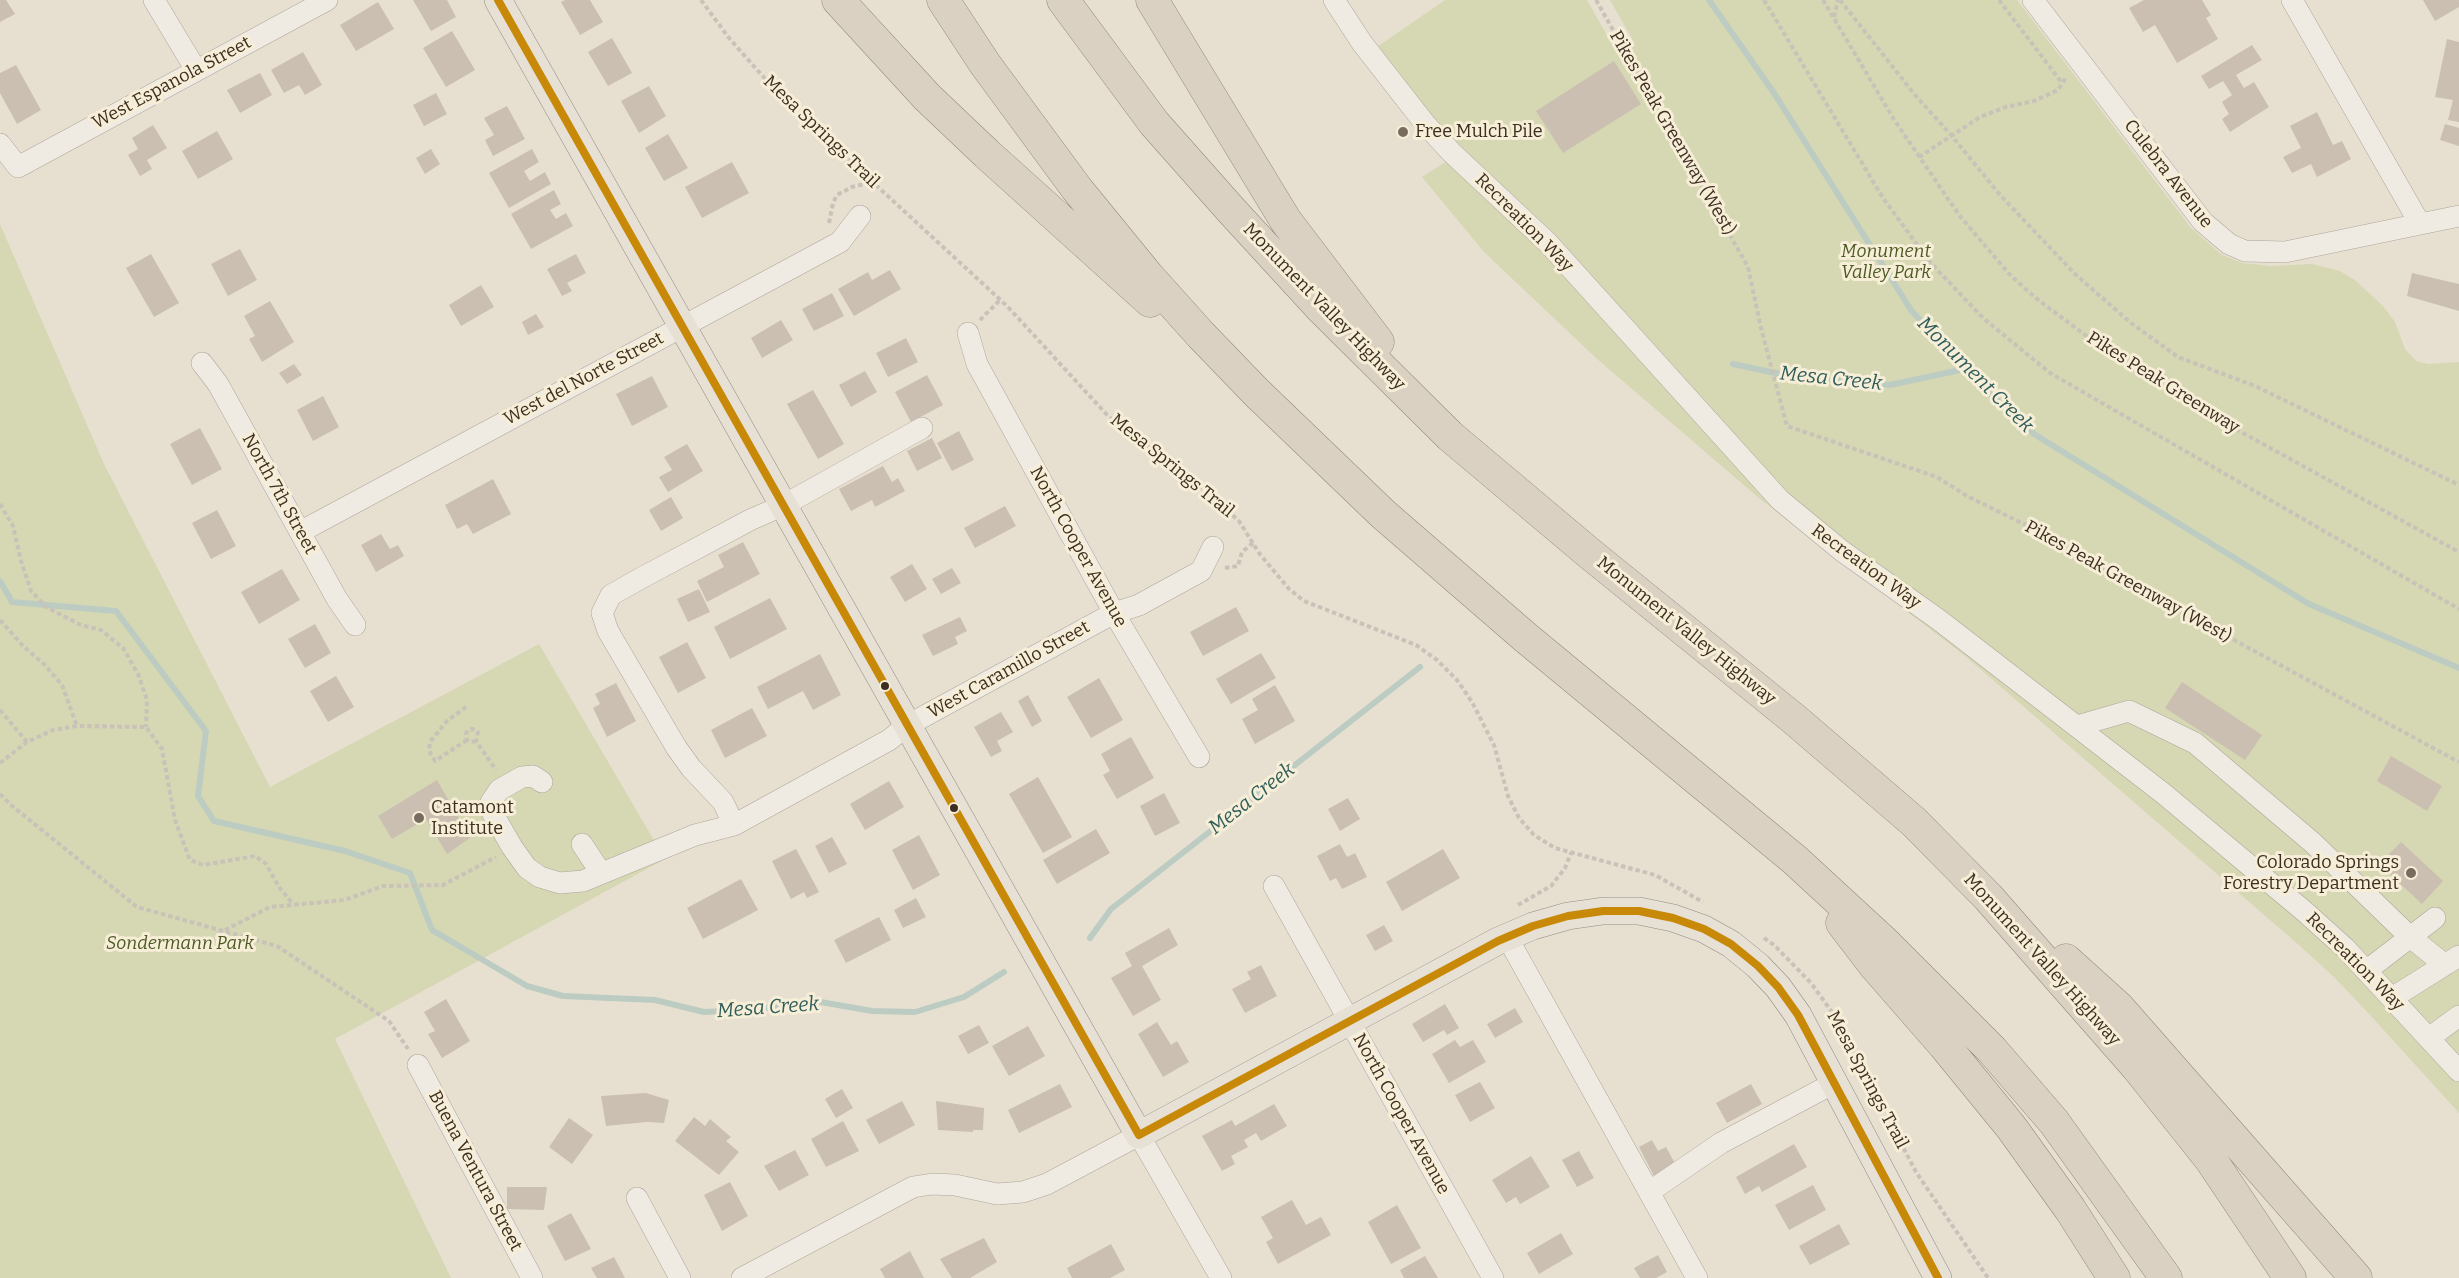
<!DOCTYPE html>
<style>
body{margin:0}
canvas{display:block;background:#e7e0d1}
</style>
<canvas width="2459" height="1278"></canvas>
<script>
const c = document.querySelector('canvas').getContext('2d');
c.lineJoin = 'round';
function fillPath(path, color) { c.fillStyle = color; c.fill(path, 'evenodd'); }
const poly = rows => new Path2D(rows.map(r => 'M' + r).join(''));
function trace(path, color, width, dash) { c.strokeStyle = color; c.lineWidth = width; c.lineCap = dash ? 'butt' : 'round'; c.setLineDash(dash || []); c.stroke(path); }
function drawText(font, color, halo, rows, align = 'center') {
  c.font = font + ' Bitter,serif'; c.lineWidth = 6; c.setLineDash([]); c.textBaseline = 'middle'; c.strokeStyle = halo; c.fillStyle = color; for (const [text, x, y, turn = 0] of rows) {
    c.save(); c.translate(x, y); c.rotate((+turn || 0) * Math.PI / 180); c.textAlign = isNaN(turn) ? turn : align; if (halo) c.strokeText(text, 0, 0); c.fillText(text, 0, 0); c.restore();
  }
}
fillPath(poly([
 [1445,0,1587,0,1617,53,1634,42,1610,0,2017,0,2191,228,2222,255,2243,263,2270,266,2312,264,2340,271,2356,281,2383,306,2395,322,2405,349,2416,361,2428,364,2459,362,2459,1113,2370,1015,2334,977,2300,946,1964,655,1760,499,1596,358,1484,252,1422,177,1464,150,1431,115,1377,47],
 [0,224,104,464,270,787,539,644,665,859,335,1039,451,1278,0,1278]
]), '#d6d7b3');
trace(poly([
 [1709,0,1774,93,1911,310,1976,381,2034,434,2309,604,2459,668],
 [1733,364,1794,377,1890,385,1965,369],
 [0,581,12,602,116,611,206,731,198,796,214,821,345,851,410,873,432,930,527,986,563,996,655,1000,704,1012,752,1010,815,1001,872,1011,915,1012,964,997,1004,972],
 [1090,938,1111,909,1420,667]
]), '#bcccc2', 6);
fillPath(poly([
 [0,0,6,0,15,14,0,22],
 [413,0,447,0,456,17,431,31],
 [565,0,590,0,603,22,580,35,561,2],
 [2144,0,2202,0,2211,15,2206,18,2218,39,2177,63,2155,25,2143,32,2129,8],
 [2423,0,2459,0,2459,7,2435,21],
 [378,2,394,29,356,51,340,25],
 [452,31,475,70,446,87,423,48],
 [612,38,632,73,608,86,588,52],
 [2447,39,2459,42,2459,122,2448,120,2453,100,2435,97],
 [2252,45,2262,60,2236,75,2244,88,2254,82,2269,107,2230,132,2222,119,2229,114,2222,102,2232,95,2223,81,2209,89,2201,76],
 [303,52,322,85,305,95,299,85,284,93,271,70],
 [1614,61,1641,104,1563,153,1536,111],
 [16,65,41,110,17,124,0,93,0,73],
 [260,73,272,95,240,113,227,90],
 [649,86,666,116,639,133,621,101],
 [436,93,447,114,424,126,413,105],
 [507,106,525,139,493,156,485,140,494,135,484,118],
 [2317,112,2333,145,2342,141,2351,159,2317,177,2311,164,2292,173,2283,157,2301,148,2290,126],
 [2445,124,2459,128,2459,146,2440,140],
 [153,125,167,148,147,160,152,169,140,176,128,155,138,149,132,138],
 [217,131,233,159,198,179,182,151],
 [668,134,688,168,664,181,645,148],
 [431,149,440,164,425,174,416,158],
 [532,149,539,162,524,171,530,181,545,172,551,184,509,208,489,173],
 [732,162,749,193,702,218,685,187],
 [554,190,561,204,550,210,556,219,566,213,573,226,531,249,511,214],
 [240,249,257,280,228,296,211,264],
 [151,254,179,303,154,317,126,268],
 [576,254,586,273,567,283,572,291,562,296,547,269],
 [890,270,901,289,854,316,838,289,868,272,872,280],
 [2412,273,2459,284,2459,311,2407,296],
 [481,285,494,307,461,326,449,305],
 [832,293,844,316,814,331,802,309],
 [270,301,294,342,262,362,249,339,255,336,244,316],
 [536,314,544,327,528,335,522,322],
 [781,320,793,340,762,358,751,338],
 [906,338,918,362,888,377,876,353],
 [294,364,302,375,287,384,279,373],
 [865,371,877,392,851,407,839,385],
 [927,375,943,405,911,422,895,392],
 [652,376,668,407,632,426,616,394],
 [813,390,844,444,818,459,787,404],
 [323,396,339,427,313,441,297,410],
 [200,428,222,469,192,485,170,444],
 [959,431,974,460,952,471,937,443],
 [932,438,942,458,917,471,907,451],
 [687,444,703,471,668,492,659,477,672,470,664,457],
 [883,466,892,482,898,478,905,491,875,507,872,500,851,511,839,489],
 [493,479,511,514,473,534,467,524,457,529,445,505],
 [671,497,683,518,661,531,649,510],
 [1005,506,1016,526,975,548,964,528],
 [217,510,236,546,211,559,192,523],
 [381,534,390,549,398,545,404,556,376,572,361,545],
 [743,542,760,574,707,602,697,581,724,567,718,555],
 [912,564,927,589,905,602,890,577],
 [952,568,961,583,941,594,932,579],
 [282,569,300,600,259,624,241,592],
 [699,589,710,612,688,622,677,599],
 [770,598,787,629,730,659,714,627],
 [1236,607,1249,631,1203,656,1190,632],
 [960,617,967,631,955,637,958,644,933,656,922,635],
 [315,624,331,653,305,668,288,639],
 [687,642,706,678,678,693,659,657],
 [1261,653,1276,678,1231,704,1216,679],
 [820,654,841,695,813,710,803,691,768,709,757,687],
 [336,676,354,707,328,722,310,691],
 [1099,678,1123,720,1091,738,1067,697],
 [2182,682,2262,735,2245,760,2165,708],
 [616,683,636,721,607,737,593,708,600,704,595,694],
 [1275,685,1295,721,1255,744,1242,719,1258,710,1252,699],
 [1028,695,1042,721,1032,727,1018,701],
 [752,708,767,736,725,758,711,730],
 [1001,712,1013,732,997,741,1002,751,991,757,974,727],
 [1131,737,1154,778,1117,799,1103,775,1110,771,1101,754],
 [2391,756,2442,786,2427,811,2377,781],
 [1038,777,1072,837,1043,853,1009,794],
 [437,780,470,838,447,854,426,819,392,839,378,816],
 [889,781,904,807,865,830,850,804],
 [1164,793,1180,823,1155,836,1140,806],
 [1348,798,1360,819,1340,831,1328,809],
 [1096,829,1110,853,1057,884,1043,860],
 [919,835,940,875,913,890,892,850],
 [832,837,847,864,829,873,815,846],
 [2401,842,2443,881,2422,904,2379,864],
 [1340,844,1347,857,1355,853,1367,877,1342,889,1336,878,1330,881,1317,856],
 [796,849,819,892,807,898,804,892,791,899,772,861],
 [1443,849,1460,878,1402,911,1386,882],
 [741,879,758,910,703,939,687,908],
 [916,898,926,917,903,928,894,910],
 [879,917,891,940,846,963,834,940],
 [1384,925,1393,941,1375,951,1366,935],
 [1169,928,1178,945,1142,966,1161,1000,1133,1016,1111,978,1132,966,1125,953],
 [1261,965,1277,996,1245,1013,1232,989,1251,979,1247,972],
 [446,999,470,1041,442,1058,428,1034,435,1031,424,1012],
 [1445,1004,1459,1028,1447,1035,1444,1030,1423,1042,1412,1024],
 [1515,1008,1523,1022,1495,1038,1487,1024],
 [1157,1022,1171,1045,1177,1041,1189,1062,1163,1077,1138,1034],
 [979,1025,989,1043,968,1054,958,1036],
 [1028,1026,1045,1056,1009,1076,992,1046],
 [1455,1040,1460,1047,1473,1040,1486,1062,1449,1083,1432,1054],
 [1480,1082,1495,1108,1470,1122,1455,1095],
 [1060,1084,1072,1107,1019,1133,1008,1110],
 [1751,1084,1762,1104,1727,1123,1716,1103],
 [842,1089,853,1108,836,1118,825,1099],
 [646,1093,669,1100,664,1123,647,1122,606,1126,601,1096],
 [902,1101,915,1125,879,1144,866,1120],
 [936,1101,984,1108,983,1130,973,1130,973,1132,938,1130],
 [1274,1104,1287,1126,1261,1141,1256,1133,1244,1140,1248,1147,1231,1156,1235,1164,1222,1171,1202,1136,1232,1120,1235,1126],
 [694,1117,705,1126,710,1119,731,1137,726,1141,739,1152,719,1175,675,1141],
 [569,1118,593,1135,572,1164,549,1147],
 [843,1121,859,1151,826,1167,811,1139],
 [1652,1140,1658,1151,1666,1147,1677,1167,1655,1178,1639,1147],
 [1794,1144,1807,1167,1762,1192,1759,1186,1745,1194,1736,1177],
 [795,1150,809,1175,779,1191,764,1166],
 [1579,1151,1594,1178,1577,1187,1562,1160],
 [1531,1156,1550,1187,1520,1204,1516,1197,1506,1203,1492,1180],
 [730,1182,748,1216,722,1231,704,1195],
 [1813,1185,1826,1210,1789,1230,1775,1205],
 [507,1187,547,1187,544,1210,507,1209],
 [1292,1200,1306,1225,1321,1217,1331,1235,1278,1264,1266,1242,1273,1238,1261,1217],
 [1397,1205,1421,1248,1391,1264,1368,1222],
 [571,1213,591,1249,565,1261,547,1226],
 [1839,1224,1850,1244,1810,1265,1799,1246],
 [1561,1233,1573,1254,1539,1274,1527,1253],
 [984,1238,997,1262,970,1278,952,1278,940,1259],
 [1111,1244,1125,1270,1110,1278,1072,1278,1067,1268],
 [910,1251,924,1278,885,1278,880,1269],
 [1658,1255,1667,1272,1656,1278,1640,1278,1634,1268],
 [1425,1256,1438,1278,1404,1278,1400,1270],
 [614,1257,625,1278,597,1278,591,1268]
]), '#cbbfb2');
const minor = poly([
 [154,0,196,70],
 [1334,0,1362,43,1426,125,1452,153,1548,243,1780,500,1842,551,1939,620,2164,794,2304,911,2345,948,2459,1071],
 [2033,0,2203,222,2229,244,2245,251,2285,252,2459,216],
 [2292,0,2420,224],
 [0,144,18,167,327,0],
 [968,333,977,364,1114,613,1199,757],
 [202,363,218,384,337,599,355,625],
 [300,532,840,242,860,216],
 [2077,726,2129,711,2195,743,2313,843,2409,936,2445,965],
 [542,782,533,776,522,777,499,790,491,802,493,814,512,847,527,868,540,877,560,883,583,881,695,835,734,825,889,740,908,725,1114,613,1139,605,1201,571,1213,547],
 [734,825,723,802,691,768,676,747,608,631,602,613,611,595,645,576,750,520,784,505,922,428],
 [582,844,601,873],
 [1274,886,1493,1278],
 [1507,937,1697,1278],
 [2366,971,2435,918],
 [2392,998,2459,956],
 [2429,1038,2459,1016],
 [418,1065,532,1278],
 [1649,1192,1721,1143,1834,1083],
 [637,1198,680,1278],
 [742,1278,913,1187,932,1184,955,1185,997,1194,1023,1192,1047,1184,1139,1135,1221,1278]
]);
const major = poly([
 [498,0,1139,1135,1498,941,1533,926,1568,916,1603,911,1639,911,1673,918,1704,929,1731,944,1758,966,1778,987,1798,1015,1938,1278]
]);
const highway = poly([
 [838,0,927,97,987,154,1150,301],
 [943,0,985,64,1077,189,1148,276,1201,335,1257,393,1383,514,1525,637,1795,860,1884,942,1992,1050,2054,1122,2166,1278],
 [1063,0,1154,123,1231,210,1321,308,1450,436,1589,553,1794,719,1914,822,1988,897,2137,1067,2211,1160,2290,1278],
 [1152,0,1286,221,1378,342],
 [1842,923,1875,966,1944,1045,2011,1127,2070,1209,2114,1278],
 [2066,960,2118,1007,2356,1278]
]);
trace(minor, '#ada599', 22);
trace(major, '#928b80', 28);
trace(highway, '#928b80', 33);
trace(poly([
 [701,0,729,38,767,81,801,116,1007,306,1109,417,1137,439,1181,469,1239,521,1259,553,1289,589,1304,601,1416,645,1437,660,1457,680,1472,702,1494,745,1508,796,1519,818,1534,835,1555,848,1655,875,1703,902],
 [1596,0,1748,267,1761,328,1787,426,1937,477,1967,496,2038,531,2079,556,2459,762],
 [1764,0,1883,198,1929,261,1983,318,2050,373,2459,609],
 [1823,0,1893,118,1959,215,2011,276,2037,299,2120,361,2194,406,2459,552],
 [1840,0,1915,95,1951,135,2001,196,2075,274,2131,323,2178,357,2255,386,2459,485],
 [1999,0,2062,83],
 [1834,17,1838,0],
 [1919,157,1980,117,2006,107,2034,101,2058,90,2067,76],
 [829,223,833,203,837,195,852,187,873,182],
 [980,320,1001,299],
 [0,504,13,526,21,561,31,591,46,607,81,625,101,630,123,648,138,674,147,700,146,727],
 [1225,568,1238,566,1242,552,1253,543],
 [0,620,23,646,44,664,62,685,77,726],
 [466,707,447,721,430,742,429,751,435,761,467,740],
 [0,710,27,742],
 [476,741,471,742,467,740,466,734,468,730,473,729,478,732,476,741,496,770],
 [0,763,27,742,53,730,77,726,146,727,162,749,175,820,190,860,203,865,255,856,266,864,279,887,293,904],
 [0,794,11,805,137,907,277,946,389,1021,408,1049],
 [1518,905,1551,886,1565,868,1571,853],
 [225,930,270,907,345,900,383,886,443,885,496,857],
 [1764,938,1774,945,1811,983,1834,1015,1916,1172,1988,1278]
]), '#c8c2b9', 4, [4.5, 3]);
trace(minor, '#efebe3', 21);
trace(major, '#e6e1d4', 27);
trace(highway, '#dad1c2', 32);
trace(poly([
 [498,0,1139,1135,1498,941,1533,926,1568,916,1603,911,1639,911,1673,918,1704,929,1731,944,1758,966,1778,987,1798,1015,1938,1278]
]), '#c88808', 8);
for (const [x, y, r, color] of [
 [1403,132,6,"#786c5e"],
 [885,686,5,"#3d2e20"],
 [954,808,5,"#3d2e20"],
 [419,818,6,"#786c5e"],
 [2411,873,6,"#786c5e"]
]) { const dot = new Path2D(); dot.arc(x, y, r, 0, 2 * Math.PI); c.fillStyle = color; c.fill(dot); trace(dot, '#f7eed8', 2); }
drawText('18px', '#3d2e20', '#f7eed8', [
 ["West Espanola Street",172,83,-28],
 ["Mesa Springs Trail",821,132,44],
 ["Pikes Peak Greenway (West)",1672,133,60],
 ["Culebra Avenue",2168,174,52],
 ["Recreation Way",1524,223,45],
 ["Monument Valley Highway",1324,307,46],
 ["West del Norte Street",584,379,-28],
 ["Pikes Peak Greenway",2163,383,32],
 ["Mesa Springs Trail",1172,466,39],
 ["North 7th Street",279,494,61],
 ["North Cooper Avenue",1078,547,61],
 ["Recreation Way",1866,567,36],
 ["Pikes Peak Greenway (West)",2128,582,29],
 ["Monument Valley Highway",1686,631,39],
 ["West Caramillo Street",1009,670,-29],
 ["Monument Valley Highway",2042,960,48],
 ["Recreation Way",2355,962,45],
 ["Mesa Springs Trail",1867,1080,62],
 ["North Cooper Avenue",1401,1114,61],
 ["Buena Ventura Street",475,1171,62]
]);
drawText('18px', '#3d2e20', '#f7eed8', [
 ["Free Mulch Pile",1415,132],
 ["Catamont",431,808],
 ["Institute",431,829],
 ["Colorado Springs",2399,863,"right"],
 ["Forestry Department",2399,884,"right"]
], 'left');
drawText('italic 18px', '#4d5a26', '#f7eed8', [
 ["Monument",1886,252],
 ["Valley Park",1886,273],
 ["Sondermann Park",180,944]
]);
drawText('italic 20px', '#2f5d5a', '#f7eed8', [
 ["Monument Creek",1975,375,45],
 ["Mesa Creek",1831,379,6],
 ["Mesa Creek",1252,799,-38],
 ["Mesa Creek",768,1008,-4]
]);
</script>
